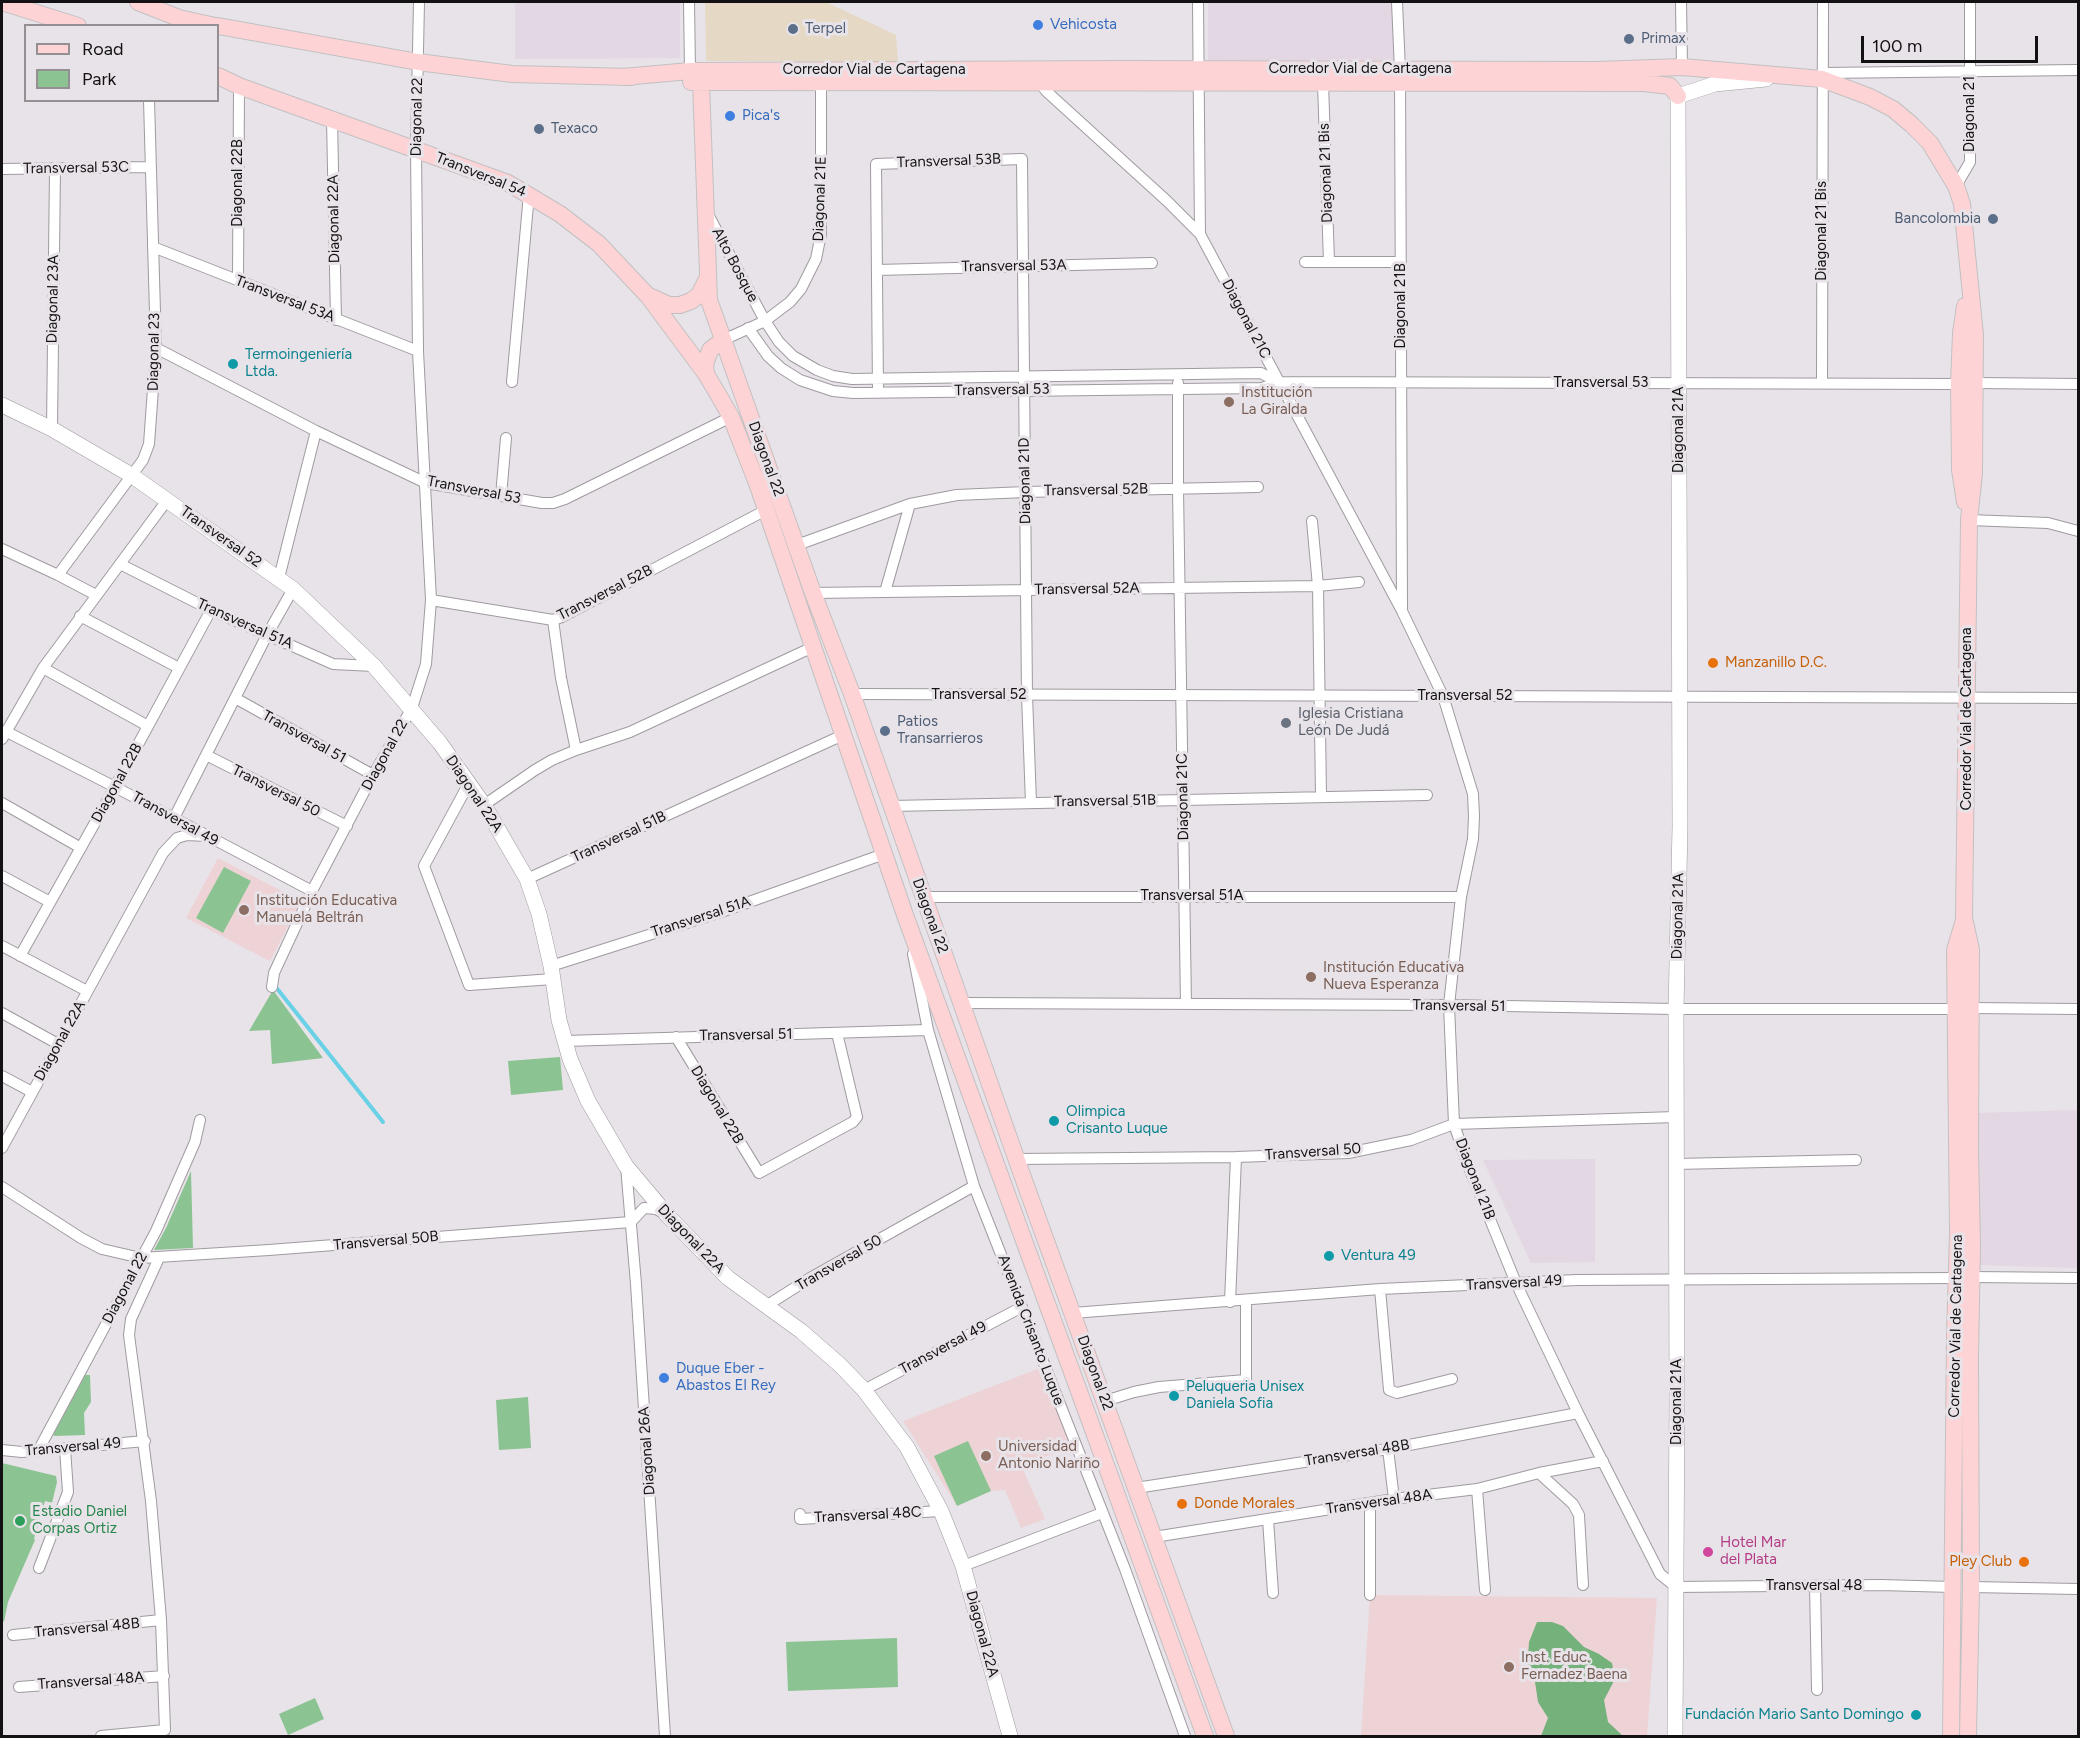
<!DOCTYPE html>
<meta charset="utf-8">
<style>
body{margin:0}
#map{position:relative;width:2080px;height:1738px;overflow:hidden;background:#e8e3e8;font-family:Figtree,sans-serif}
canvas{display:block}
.frame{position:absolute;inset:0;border:3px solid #131113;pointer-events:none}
.legend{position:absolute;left:24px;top:24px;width:195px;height:78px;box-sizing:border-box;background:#e8e3e8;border:2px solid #938f93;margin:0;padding:8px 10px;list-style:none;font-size:18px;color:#131113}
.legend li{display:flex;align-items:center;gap:12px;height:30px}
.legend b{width:30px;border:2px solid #938f93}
.scale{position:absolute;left:1861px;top:36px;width:177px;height:27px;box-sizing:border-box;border:3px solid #131113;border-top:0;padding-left:8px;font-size:18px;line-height:21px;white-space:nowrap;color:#131113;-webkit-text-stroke:4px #e8e3e8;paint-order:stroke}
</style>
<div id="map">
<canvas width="2080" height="1738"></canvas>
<div class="frame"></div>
<ul class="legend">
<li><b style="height:8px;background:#fdd3d6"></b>Road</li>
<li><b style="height:16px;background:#8cc392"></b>Park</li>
</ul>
<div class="scale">100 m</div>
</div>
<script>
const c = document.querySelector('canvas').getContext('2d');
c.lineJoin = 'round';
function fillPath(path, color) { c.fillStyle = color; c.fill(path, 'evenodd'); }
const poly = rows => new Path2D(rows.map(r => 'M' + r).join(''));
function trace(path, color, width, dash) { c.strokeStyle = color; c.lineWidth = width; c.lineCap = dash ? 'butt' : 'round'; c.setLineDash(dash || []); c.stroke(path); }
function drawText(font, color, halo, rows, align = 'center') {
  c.font = font + ' Figtree,sans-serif'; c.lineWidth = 6; c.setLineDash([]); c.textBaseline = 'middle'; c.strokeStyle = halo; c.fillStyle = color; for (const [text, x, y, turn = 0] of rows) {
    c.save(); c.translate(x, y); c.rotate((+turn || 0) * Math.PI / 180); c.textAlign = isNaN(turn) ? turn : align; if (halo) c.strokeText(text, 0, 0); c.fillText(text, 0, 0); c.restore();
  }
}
fillPath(poly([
 [705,2,826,2,896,35,898,61,706,61]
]), '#e5d9c5');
fillPath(poly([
 [515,2,680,2,680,58,515,59],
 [1208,2,1393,2,1394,60,1208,60],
 [2078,1110,2078,1268,1979,1265,1976,1113],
 [1595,1159,1595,1262,1531,1263,1483,1160]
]), '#e2d7e3');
fillPath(poly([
 [218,858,301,901,270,961,186,918],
 [1045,1366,1074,1447,1021,1465,1045,1519,1021,1528,1005,1490,990,1491,957,1506,903,1421],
 [1370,1595,1657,1598,1647,1736,1361,1736]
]), '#eed3d6');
fillPath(poly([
 [224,867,251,881,223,933,196,918],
 [273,990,323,1058,272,1064,270,1030,249,1031],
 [560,1057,563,1090,511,1095,508,1061],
 [191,1171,193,1248,154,1250,166,1228],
 [85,1375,90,1375,91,1402,84,1413,85,1435,55,1436,53,1435],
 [528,1397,531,1448,499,1450,496,1400],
 [968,1441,991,1491,957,1506,934,1456],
 [2,1463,56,1476,57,1482,52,1503,45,1501,34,1539,35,1540,8,1602,4,1622,2,1620],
 [897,1638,898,1687,788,1691,786,1642],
 [315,1698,324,1719,288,1735,279,1714]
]), '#8cc392');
fillPath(poly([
 [1537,1622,1552,1622,1563,1626,1584,1647,1599,1654,1612,1663,1615,1679,1604,1700,1608,1722,1623,1736,1541,1736,1548,1718,1538,1702,1535,1682,1547,1674,1527,1672,1529,1642]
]), '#74b17b');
trace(poly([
 [275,986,383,1122]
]), '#69d1e6', 4);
const street = poly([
 [689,2,690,71],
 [1198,2,1200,234],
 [1397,2,1400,70,1402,608],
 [1681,2,1682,67],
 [1822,73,2078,70],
 [1040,83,1046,91,1167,201,1200,234,1402,611,1443,696,1473,794,1474,816,1473,839,1461,897,1449,1005,1454,1124,1467,1163,1516,1283,1578,1413,1656,1566,1660,1574,1676,1587,1881,1585,1952,1587],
 [1323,83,1329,262],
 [332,119,336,320],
 [2,169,151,167],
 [1956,186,1970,162,1970,2],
 [709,216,765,321,779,342,793,356,817,370,833,376,852,379,1261,373,1278,382],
 [153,247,418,351],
 [1305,262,1401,262],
 [877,270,1152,263],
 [238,281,239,86],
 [748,328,768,356,781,368,800,380,833,391,853,393,1262,388,1279,382,1959,384],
 [723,340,765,321,790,302,801,289,816,259,821,234,821,83],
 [156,348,316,431,426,483,542,503,553,503,565,499,731,417],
 [512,382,529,194],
 [1178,383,1178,489,1186,1004],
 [1822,383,1823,2],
 [1975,383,2078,384],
 [878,391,876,164,1022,159,1027,695,1031,803],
 [52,429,55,168],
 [501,496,506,438],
 [1969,520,2048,523,2078,531],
 [1312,521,1318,586,1321,796],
 [797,545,910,504,957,495,1025,492,1258,487],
 [2,549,58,575,96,595],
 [120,564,211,610,333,664,374,666],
 [58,575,143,460,149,444,156,348,149,100],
 [279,578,316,431],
 [885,592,910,504],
 [813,593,1318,586,1359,582],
 [431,600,553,620,562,617,766,510],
 [80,616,179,668],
 [553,620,561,678,576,750],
 [43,668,148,726],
 [852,694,2078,698],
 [235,698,373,775],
 [5,731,115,787,312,891],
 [2,739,43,668,168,499],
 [206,755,347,826],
 [469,783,424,866,469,985,553,979],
 [2,803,81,848],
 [484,805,535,770,552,760,576,750,630,732,813,647],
 [891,806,1427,795],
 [174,818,267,635,293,589],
 [2,876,50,902],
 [527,879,843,735],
 [924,897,1461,897],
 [2,946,87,991],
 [913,954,928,1030,974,1186,1125,1569,1185,1736],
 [20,956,115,787,211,610],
 [551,966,721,912,884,854],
 [272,987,274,973,312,891,373,775,412,708,426,664,431,600,418,351,416,149,419,2],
 [962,1003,1449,1005,1676,1009,1956,1009],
 [1971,1008,2078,1009],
 [2,1013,58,1044],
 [676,1037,759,1173,853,1122,857,1117,837,1033],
 [565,1041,928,1030],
 [2,1076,32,1092],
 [2,1148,163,853,177,838,187,835,206,836],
 [1018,1159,1236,1157,1348,1153,1411,1140,1454,1124,1676,1117],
 [1676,1164,1856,1160],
 [626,1166,636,1284,665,1736],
 [2,1187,81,1238,102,1249,141,1258,269,1250,631,1222],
 [631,1222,644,1208,656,1209,665,1214],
 [1971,1277,2078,1278],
 [1380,1289,1389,1390,1397,1393,1452,1379],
 [1230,1302,1236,1157],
 [766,1306,810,1278,974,1186],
 [1073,1313,1380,1289,1577,1280,1957,1278],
 [864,1390,1022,1307],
 [1105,1401,1134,1392,1159,1387,1246,1380,1246,1300],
 [1388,1449,1394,1499],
 [2,1450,22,1452,145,1441],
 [38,1451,156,1231,195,1142,200,1120],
 [1539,1473,1573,1504,1579,1515,1583,1585],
 [1136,1488,1388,1449,1578,1413],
 [1477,1489,1485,1590],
 [1370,1503,1370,1595],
 [800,1514,800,1519,941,1511],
 [1268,1519,1273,1593],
 [1154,1537,1394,1499,1477,1489,1539,1473,1603,1461],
 [963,1566,1102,1513],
 [39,1568,68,1492,65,1448],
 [1815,1585,1817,1690],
 [1971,1587,2078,1589],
 [13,1635,161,1620],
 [19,1687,164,1676],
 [101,1736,165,1730,161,1620,151,1501,129,1335,131,1319,159,1258]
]);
const secondary = poly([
 [2,405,52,429,131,475,293,589,374,666,440,743,484,805,527,879,539,914,551,966,559,1020,570,1059,588,1101,626,1166,668,1216,728,1278,801,1331,840,1365,864,1390,907,1447,941,1511,963,1566,1010,1736],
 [1675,1736,1677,1400,1676,1009,1680,827,1678,96,1715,84,1766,79]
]);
const primary = poly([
 [2,2,78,26],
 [138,2,179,18,215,26],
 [218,26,418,62,512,74,632,77],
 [218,76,239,86,508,183,560,214,599,244,648,296,706,374,719,396,731,417,757,483,905,915,1205,1736],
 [623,77,690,71,1121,69,1596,70,1682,67,1822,79,1870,97,1893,109,1912,125,1930,143,1956,186,1962,204,1975,335,1974,473,1969,520,1964,918,1971,950,1970,1151,1972,1245,1970,1357,1971,1587,1968,1736],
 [691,82,1644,83,1670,86,1678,96],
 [701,83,709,300,813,593,852,694,1026,1186,1226,1736],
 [649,296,669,305,680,305,691,301,699,295,707,279],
 [1965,306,1961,333,1959,384,1960,470,1965,502],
 [706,374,705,365,710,350,723,340],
 [1951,1736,1955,1334,1958,1234,1955,950,1964,920]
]);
trace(street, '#9f9aa0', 12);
trace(secondary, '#9f9aa0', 16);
trace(primary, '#c2c1c2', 18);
trace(street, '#fff', 10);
trace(secondary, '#fff', 15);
trace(primary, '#fdd3d6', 16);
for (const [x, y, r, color] of [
 [1038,25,6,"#3f7fe0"],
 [793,29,6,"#5c6f8a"],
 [1629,39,6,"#5c6f8a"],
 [730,116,6,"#3f7fe0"],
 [539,129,6,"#5c6f8a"],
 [1993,219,6,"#5c6f8a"],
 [233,364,6,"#0f9aa8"],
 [1229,402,6,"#8d6e63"],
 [1713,663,6,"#e8710a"],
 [1286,723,6,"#6b7280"],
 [885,731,6,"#5c6f8a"],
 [244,910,6,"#8d6e63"],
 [1311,977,6,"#8d6e63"],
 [1054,1121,6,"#0f9aa8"],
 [1329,1256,6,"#0f9aa8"],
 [664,1378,6,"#3f7fe0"],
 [1174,1396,6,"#0f9aa8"],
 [986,1456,6,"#8d6e63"],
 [1182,1504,6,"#e8710a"],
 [20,1521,6,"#2e9e5b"],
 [1708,1552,6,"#d1479c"],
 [2024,1562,6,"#e8710a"],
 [1509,1667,6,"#8d6e63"],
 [1916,1715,6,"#0f9aa8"]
]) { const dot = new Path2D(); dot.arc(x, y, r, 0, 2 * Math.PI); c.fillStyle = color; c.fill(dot); trace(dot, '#e8e3e8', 2); }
drawText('15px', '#366cbe', '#e8e3e8', [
 ["Vehicosta",1050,25],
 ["Pica's",742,116],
 ["Duque Eber -",676,1369],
 ["Abastos El Rey",676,1386]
], 'left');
drawText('15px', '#4e5e75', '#e8e3e8', [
 ["Terpel",805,29],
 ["Primax",1641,39],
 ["Texaco",551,129],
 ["Bancolombia",1981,219,"right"],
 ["Patios",897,722],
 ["Transarrieros",897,739]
], 'left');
drawText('15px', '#131113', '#e8e3e8', [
 ["Corredor Vial de Cartagena",1360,69],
 ["Corredor Vial de Cartagena",874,70],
 ["Diagonal 21",1970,114,-90],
 ["Diagonal 22",417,117,-89],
 ["Transversal 53B",949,161,-2],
 ["Transversal 53C",76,168,-1],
 ["Diagonal 21 Bis",1326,173,-92],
 ["Transversal 54",481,175,22],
 ["Diagonal 22B",238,183,-90],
 ["Diagonal 21E",820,199,-88],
 ["Diagonal 22A",334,219,-91],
 ["Diagonal 21 Bis",1822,231,-90],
 ["Alto Bosque",735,265,62],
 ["Transversal 53A",1014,266,-1],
 ["Diagonal 23A",53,299,-89],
 ["Transversal 53A",285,299,21],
 ["Diagonal 21B",1401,306,-90],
 ["Diagonal 21C",1246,319,62],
 ["Diagonal 23",154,352,-89],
 ["Transversal 53",1601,383],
 ["Transversal 53",1002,390,-1],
 ["Diagonal 21A",1679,430,-90],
 ["Diagonal 22",766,459,70],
 ["Diagonal 21D",1025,481,-91],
 ["Transversal 53",474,490,11],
 ["Transversal 52B",1096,490,-1],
 ["Transversal 52",221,537,35],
 ["Transversal 52A",1087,589,-1],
 ["Transversal 52B",605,593,-27],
 ["Transversal 51A",245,624,24],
 ["Transversal 52",979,695],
 ["Transversal 52",1465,696],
 ["Corredor Vial de Cartagena",1967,719,-90],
 ["Transversal 51",304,737,29],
 ["Diagonal 22",385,755,-61],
 ["Diagonal 22B",117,783,-61],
 ["Transversal 50",276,791,27],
 ["Diagonal 22A",474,794,56],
 ["Diagonal 21C",1183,797,-91],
 ["Transversal 51B",1105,801,-1],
 ["Transversal 49",175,819,29],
 ["Transversal 51B",619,837,-25],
 ["Transversal 51A",1192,896],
 ["Diagonal 22",930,916,70],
 ["Diagonal 21A",1678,916,-89],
 ["Transversal 51A",701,917,-18],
 ["Transversal 51",1459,1006,1],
 ["Transversal 51",746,1035,-1],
 ["Diagonal 22A",60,1041,-61],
 ["Diagonal 22B",717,1105,59],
 ["Transversal 50",1313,1152,-4],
 ["Diagonal 21B",1475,1179,69],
 ["Diagonal 22A",691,1239,46],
 ["Transversal 50B",386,1241,-5],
 ["Transversal 50",839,1263,-30],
 ["Transversal 49",1514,1283,-3],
 ["Diagonal 22",125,1288,-62],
 ["Corredor Vial de Cartagena",1956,1326,-89],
 ["Avenida Crisanto Luque",1031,1330,69],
 ["Transversal 49",943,1348,-28],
 ["Diagonal 22",1095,1373,70],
 ["Diagonal 21A",1677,1402,-90],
 ["Transversal 49",73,1447,-5],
 ["Diagonal 26A",647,1451,-94],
 ["Transversal 48B",1357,1453,-9],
 ["Transversal 48A",1379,1502,-8],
 ["Transversal 48C",868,1515,-3],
 ["Transversal 48",1814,1586],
 ["Transversal 48B",87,1628,-5],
 ["Diagonal 22A",982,1634,75],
 ["Transversal 48A",91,1681,-4]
]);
drawText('15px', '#0d838f', '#e8e3e8', [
 ["Termoingeniería",245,355],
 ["Ltda.",245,372],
 ["Olimpica",1066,1112],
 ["Crisanto Luque",1066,1129],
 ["Ventura 49",1341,1256],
 ["Peluqueria Unisex",1186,1387],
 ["Daniela Sofia",1186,1404],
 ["Fundación Mario Santo Domingo",1904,1715,"right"]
], 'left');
drawText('15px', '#785e54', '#e8e3e8', [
 ["Institución",1241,393],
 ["La Giralda",1241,410],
 ["Institución Educativa",256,901],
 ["Manuela Beltrán",256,918],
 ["Institución Educativa",1323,968],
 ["Nueva Esperanza",1323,985],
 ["Universidad",998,1447],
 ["Antonio Nariño",998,1464],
 ["Inst. Educ.",1521,1658],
 ["Fernadez Baena",1521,1675]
], 'left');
drawText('15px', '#c56008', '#e8e3e8', [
 ["Manzanillo D.C.",1725,663],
 ["Donde Morales",1194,1504],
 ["Pley Club",2012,1562,"right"]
], 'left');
drawText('15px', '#5b616d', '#e8e3e8', [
 ["Iglesia Cristiana",1298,714],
 ["León De Judá",1298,731]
], 'left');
drawText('15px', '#27864d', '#e8e3e8', [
 ["Estadio Daniel",32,1512],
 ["Corpas Ortiz",32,1529]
], 'left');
drawText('15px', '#b23c85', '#e8e3e8', [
 ["Hotel Mar",1720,1543],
 ["del Plata",1720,1560]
], 'left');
</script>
